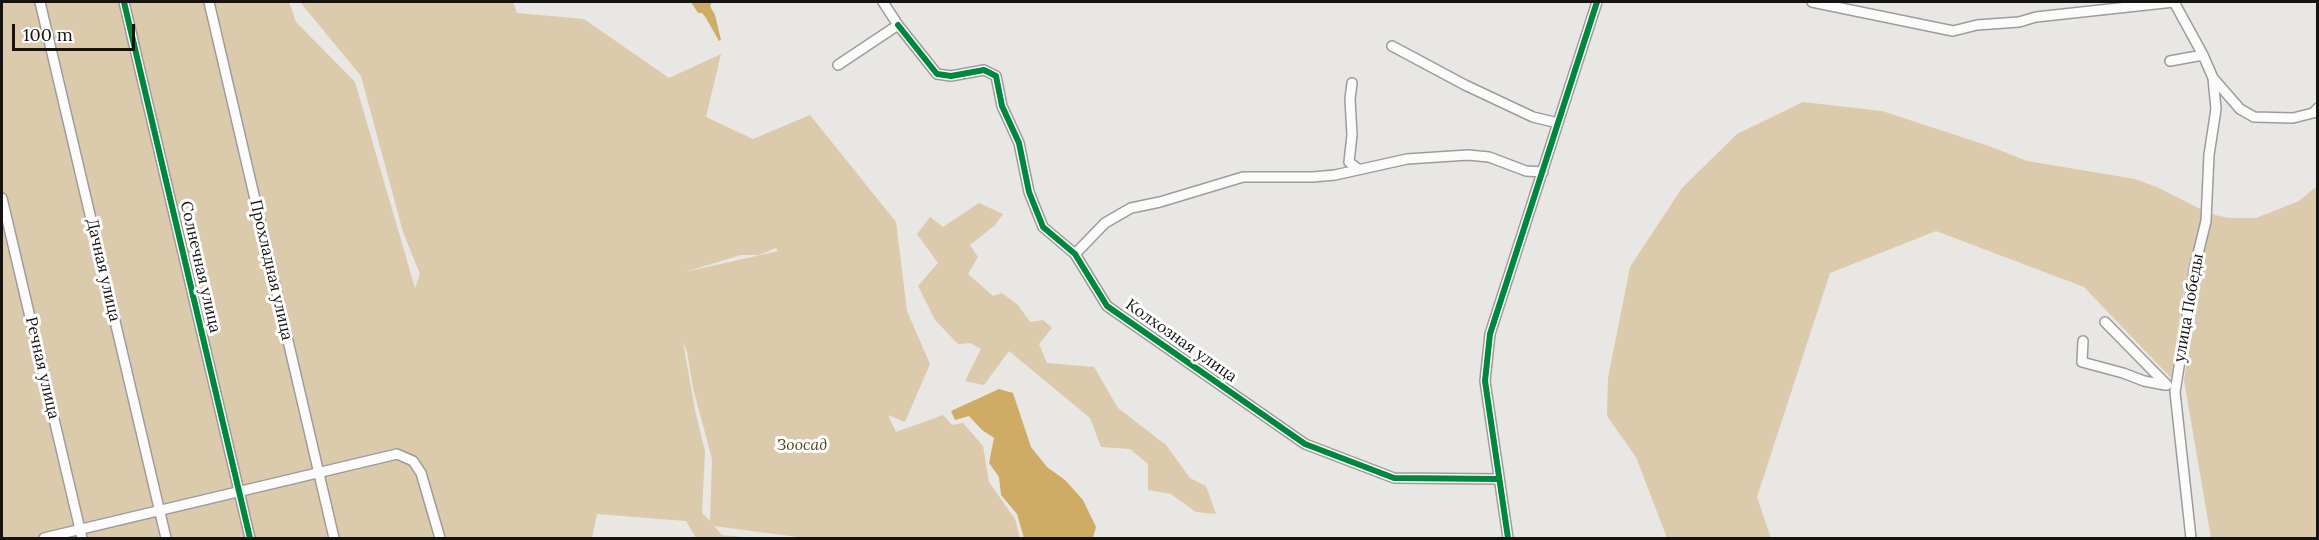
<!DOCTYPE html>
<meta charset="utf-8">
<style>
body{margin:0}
#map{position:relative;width:2319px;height:540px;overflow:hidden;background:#e9e7e3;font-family:Lora,serif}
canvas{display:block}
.frame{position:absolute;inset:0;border:3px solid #141311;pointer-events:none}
.scale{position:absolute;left:12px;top:24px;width:123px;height:27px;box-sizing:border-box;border:3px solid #141311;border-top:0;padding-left:8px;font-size:18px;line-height:21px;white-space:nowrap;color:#141311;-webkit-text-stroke:4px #fff;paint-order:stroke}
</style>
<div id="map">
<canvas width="2319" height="540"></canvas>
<div class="frame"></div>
<div class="scale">100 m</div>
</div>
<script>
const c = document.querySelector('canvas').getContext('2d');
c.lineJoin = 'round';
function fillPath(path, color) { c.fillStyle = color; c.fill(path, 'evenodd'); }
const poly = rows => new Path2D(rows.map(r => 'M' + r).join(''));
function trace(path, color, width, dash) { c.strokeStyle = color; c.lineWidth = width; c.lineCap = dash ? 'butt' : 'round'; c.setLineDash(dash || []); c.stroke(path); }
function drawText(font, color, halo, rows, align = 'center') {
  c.font = font + ' Lora,serif'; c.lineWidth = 6; c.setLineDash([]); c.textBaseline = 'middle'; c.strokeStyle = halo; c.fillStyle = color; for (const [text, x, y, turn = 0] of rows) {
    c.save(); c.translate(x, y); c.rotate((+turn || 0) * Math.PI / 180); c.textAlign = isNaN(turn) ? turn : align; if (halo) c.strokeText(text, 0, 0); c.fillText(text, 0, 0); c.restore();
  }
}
fillPath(poly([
 [2,2,289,2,296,22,355,82,415,288,420,274,403,232,361,76,300,2,513,2,517,13,584,19,669,78,721,54,706,117,753,139,810,115,896,222,907,311,930,364,905,422,888,415,896,432,943,415,952,425,963,423,983,446,989,482,1015,519,1020,538,805,538,714,526,722,535,753,538,696,538,686,521,597,514,592,538,2,538],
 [776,248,778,251,685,272,741,255,759,255],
 [683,342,687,352,693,388,712,459,710,521,702,513,705,451,695,410],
 [1803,102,1882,111,1989,146,2027,161,2135,179,2159,188,2196,207,2215,215,2229,218,2256,218,2299,201,2317,186,2317,538,2211,538,2184,380,2200,289,2185,283,2171,378,2084,287,1936,231,1830,273,1757,497,1771,538,1667,538,1636,457,1607,416,1608,378,1630,267,1682,188,1737,134],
 [979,203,1003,214,995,225,970,245,978,257,968,274,993,296,1002,293,1018,305,1030,322,1043,320,1052,328,1039,344,1047,363,1094,367,1118,408,1166,445,1190,478,1206,486,1216,514,1196,512,1171,494,1148,490,1148,464,1130,449,1101,447,1090,418,1009,351,984,385,965,381,981,349,970,343,958,344,935,320,918,286,938,263,917,234,930,217,943,227]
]), '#dbcaac');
fillPath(poly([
 [691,2,712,2,710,6,715,15,721,40,719,41,706,18,702,13,698,13],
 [999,389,1013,393,1031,447,1047,467,1065,480,1083,500,1096,527,1093,538,1024,538,1017,514,1001,495,999,477,989,463,994,438,982,430,969,416,955,420,951,411]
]), '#ceac66');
const minor = poly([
 [40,2,166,538],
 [124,2,250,538],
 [209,2,334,538],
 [1812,2,1953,31,1977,25,2019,22,2036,17,2174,2],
 [2174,2,2203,55,2213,78,2240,109,2254,117,2293,118,2313,113,2318,108],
 [898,25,937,74,951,76,984,70,996,76,1002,106,1019,143,1029,192,1043,227,1075,254,1107,306,1305,444,1394,478,1498,479],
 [1392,46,1465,85,1533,117,1558,123],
 [2170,61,2203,55],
 [838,65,898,25,883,2],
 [1352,83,1350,99,1352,135,1349,162,1358,169],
 [2,198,82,538],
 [1075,254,1105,223,1131,208,1160,202,1243,177,1313,177,1335,175,1407,159,1468,155,1489,157,1526,171,1543,172],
 [2105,322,2167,385],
 [2083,341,2082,362,2123,373,2144,381,2165,385],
 [44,538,397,454,413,461,421,473,440,538],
 [1508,538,1485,381,1490,334,1597,2],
 [2191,538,2175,392,2195,266,2206,221,2209,155,2216,109,2213,78]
]);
trace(minor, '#9d9c99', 12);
trace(minor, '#fcfbfb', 9);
trace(poly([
 [124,2,250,538],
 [898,25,937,74,951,76,984,70,996,76,1002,106,1019,143,1029,192,1043,227,1075,254,1107,306,1305,444,1394,478,1498,479],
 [1508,538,1485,381,1490,334,1597,2]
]), '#00873e', 6);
drawText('16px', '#141311', '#fff', [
 ["Солнечная улица",200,267,77],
 ["Дачная улица",103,270,77],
 ["Прохладная улица",271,270,77],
 ["улица Победы",2189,308,-80],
 ["Колхозная улица",1181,341,35],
 ["Речная улица",42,368,77]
]);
drawText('italic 16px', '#58441c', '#fff', [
 ["Зоосад",802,445]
]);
</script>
